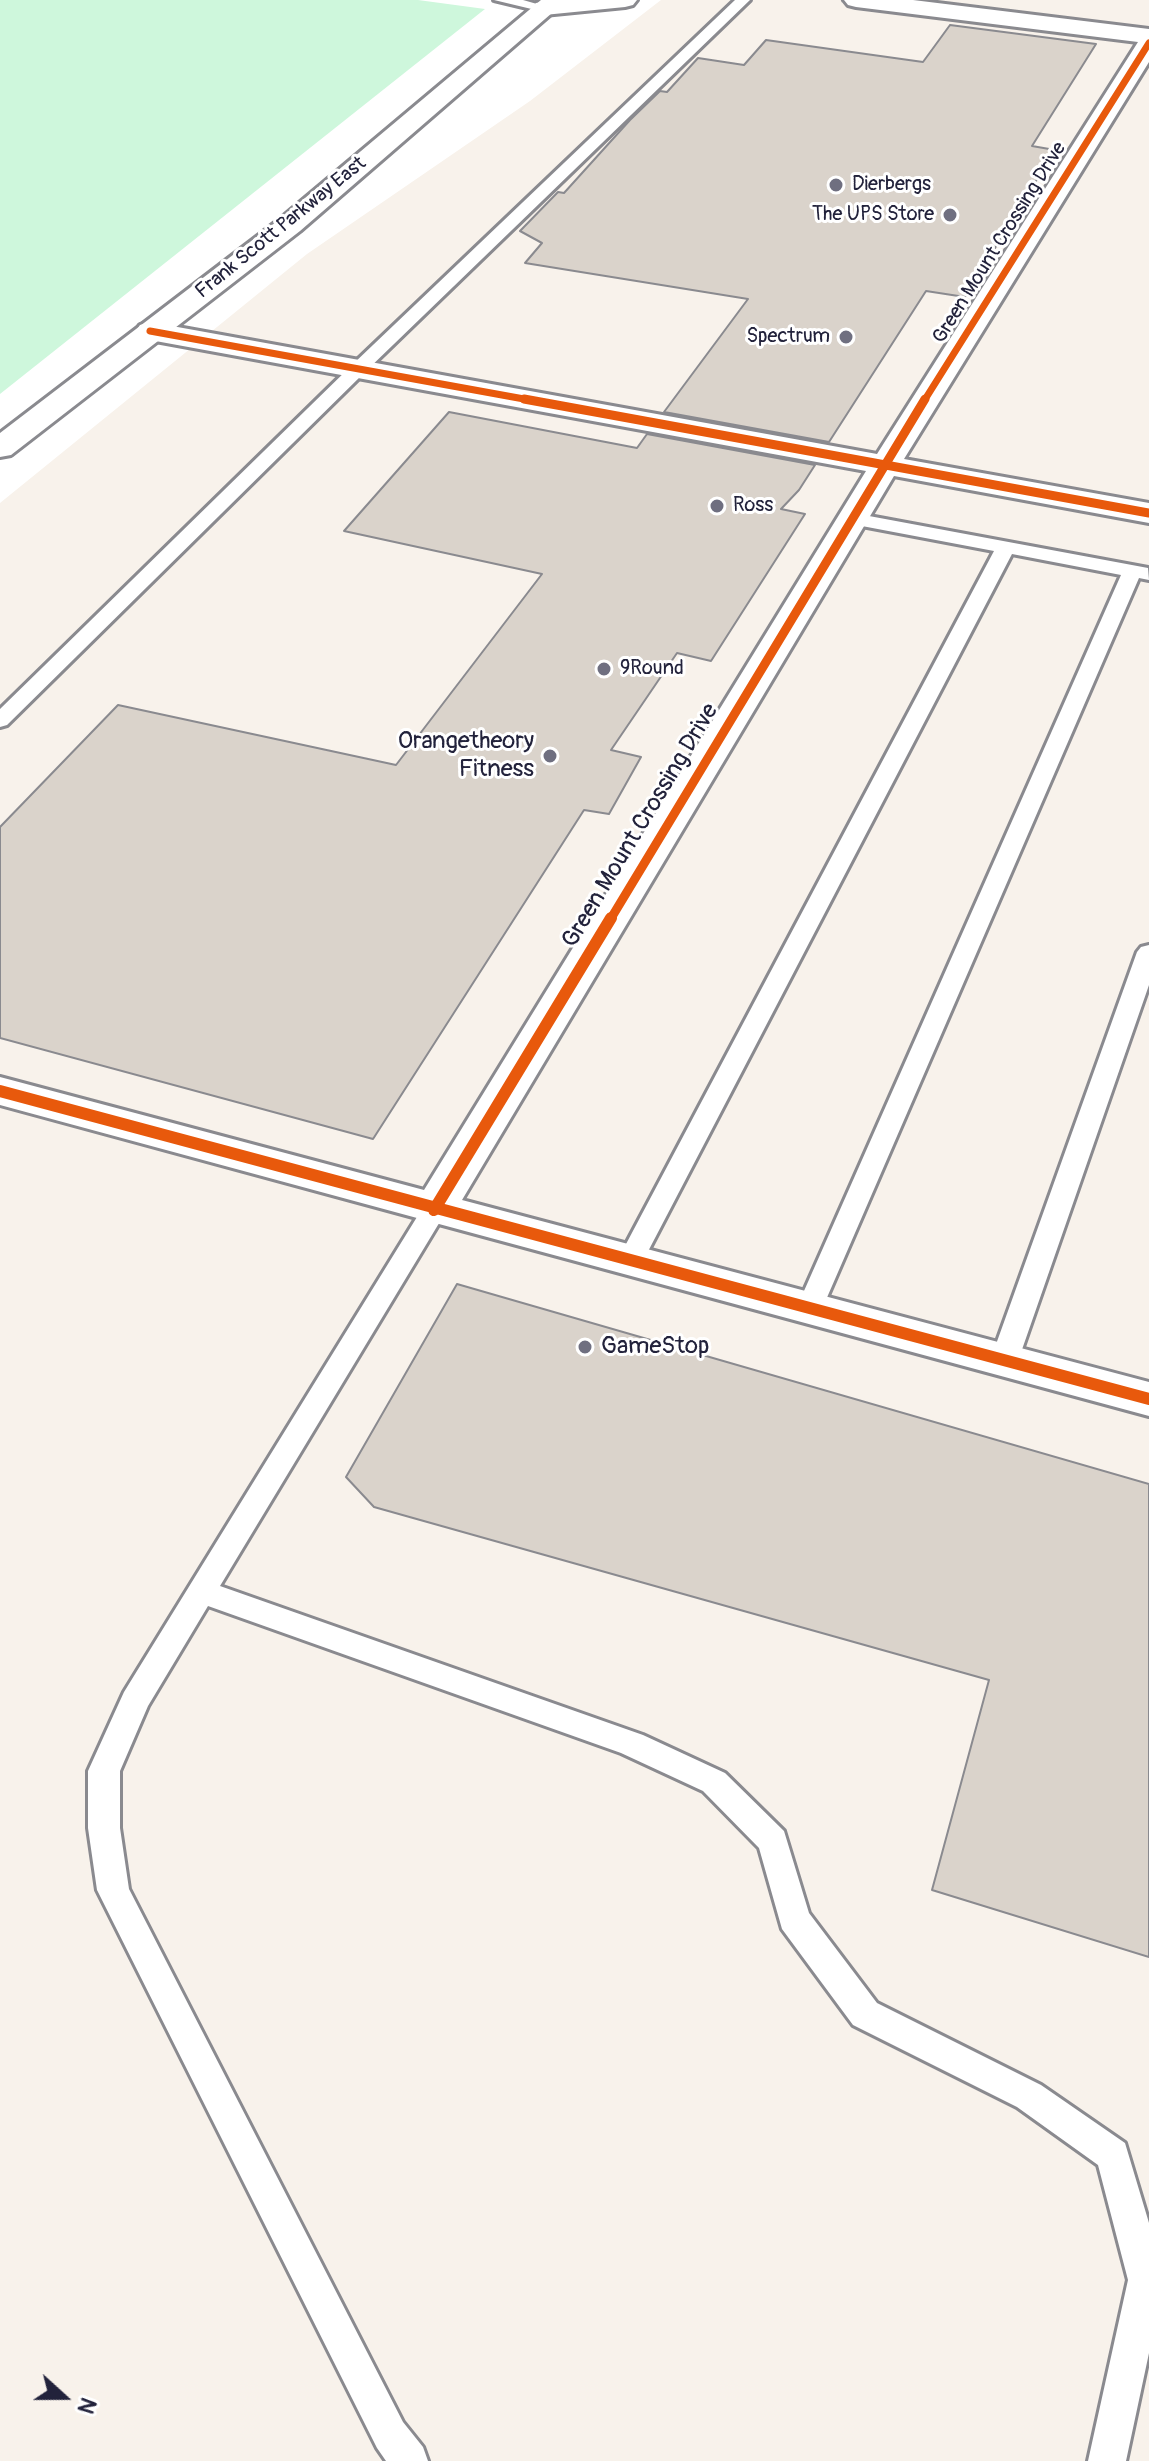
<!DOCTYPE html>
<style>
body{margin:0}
#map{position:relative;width:1149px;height:2461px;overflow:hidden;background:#fff;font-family:Pangolin,sans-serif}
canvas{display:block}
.north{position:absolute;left:24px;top:2357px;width:80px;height:80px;-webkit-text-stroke:6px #fff;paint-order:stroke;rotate:111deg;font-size:22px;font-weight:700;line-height:32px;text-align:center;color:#22223b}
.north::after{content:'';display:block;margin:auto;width:28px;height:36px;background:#22223b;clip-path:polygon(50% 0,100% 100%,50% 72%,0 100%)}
</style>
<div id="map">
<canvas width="1149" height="2461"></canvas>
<div class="north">N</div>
</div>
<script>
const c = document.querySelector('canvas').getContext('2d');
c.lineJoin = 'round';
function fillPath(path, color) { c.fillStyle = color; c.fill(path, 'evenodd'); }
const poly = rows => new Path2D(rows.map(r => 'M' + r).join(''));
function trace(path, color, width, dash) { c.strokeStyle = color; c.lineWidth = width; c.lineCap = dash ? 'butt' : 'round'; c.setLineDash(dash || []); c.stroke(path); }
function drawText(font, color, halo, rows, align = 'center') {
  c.font = font + ' Pangolin,sans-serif'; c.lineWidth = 6; c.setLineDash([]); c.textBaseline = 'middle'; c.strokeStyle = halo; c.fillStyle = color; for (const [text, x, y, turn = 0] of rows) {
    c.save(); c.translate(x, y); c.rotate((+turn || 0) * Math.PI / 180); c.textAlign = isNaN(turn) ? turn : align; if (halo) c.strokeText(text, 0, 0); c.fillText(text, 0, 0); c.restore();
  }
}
fillPath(poly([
 [661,0,1149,0,1149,2461,0,2461,0,503,307,254,530,101]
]), '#f8f2eb');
fillPath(poly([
 [0,0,418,0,485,9,0,394]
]), '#cef7dc');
const building = poly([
 [950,25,1096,44,1032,146,1055,150,965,297,926,291,829,442,664,412,748,299,525,263,542,243,520,231,558,192,564,193,630,120,660,91,667,92,698,58,744,65,766,40,923,62,950,25],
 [449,412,637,448,647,434,815,465,799,490,781,509,805,514,711,661,677,653,611,750,641,757,609,814,584,810,373,1139,0,1038,0,827,118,705,396,765,542,574,344,531,449,412],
 [457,1284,1149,1484,1149,1957,932,1890,989,1680,374,1507,346,1477,457,1284]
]);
fillPath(building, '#dad3cb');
trace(building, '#8a8a8f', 2);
const service = poly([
 [494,0,523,0,551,8,544,12,494,0],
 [735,0,750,0,364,373,7,725,0,727,0,709,352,365,735,0],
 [853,513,1148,568,1149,580,1139,578,822,1309,818,1316,809,1319,800,1316,796,1309,1121,575,1012,554,643,1261,639,1268,630,1270,621,1268,617,1261,994,551,846,523,844,519,853,513],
 [1149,945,1149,985,1018,1361,1014,1368,1004,1371,994,1368,990,1361,1137,952,1141,947,1149,945],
 [434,1201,443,1204,447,1210,220,1586,643,1735,725,1773,784,1831,809,1913,877,2003,1041,2085,1125,2143,1149,2223,1149,2353,1126,2461,1088,2461,1128,2280,1098,2165,1017,2107,853,2025,782,1929,759,1848,703,1791,621,1753,208,1606,148,1706,120,1771,120,1828,129,1889,403,2422,423,2447,428,2461,386,2461,377,2448,97,1890,88,1828,88,1771,124,1692,425,1204,434,1201]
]);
const minor = poly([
 [555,0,637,0,633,5,625,7,544,15,536,13,532,8,536,3,555,0],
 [844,0,913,0,1149,29,1149,62,904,459,1149,503,1149,523,894,476,462,1200,1149,1382,1149,1416,439,1224,434,1225,417,1218,0,1105,0,1077,424,1190,866,471,150,340,140,337,136,331,140,325,150,322,877,454,1138,42,856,7,848,5,844,0]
]);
const secondary = poly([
 [541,0,567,0,300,231,11,455,0,457,0,433,280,219,541,0]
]);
trace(service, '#8a8a8f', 6);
trace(minor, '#8a8a8f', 6);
trace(secondary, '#8a8a8f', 6);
fillPath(service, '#fff');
fillPath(minor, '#fff');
fillPath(secondary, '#fff');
trace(poly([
 [150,331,535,401],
 [924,401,1149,43]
]), '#e8590c', 7);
trace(poly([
 [524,399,1149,513],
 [610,920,925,399]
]), '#e8590c', 9);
trace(poly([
 [0,1091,1149,1399],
 [434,1210,611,918]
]), '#e8590c', 12);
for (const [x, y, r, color] of [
 [836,185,8,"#6f6f80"],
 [950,215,8,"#6f6f80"],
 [846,337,8,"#6f6f80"],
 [717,506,8,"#6f6f80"],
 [604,669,8,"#6f6f80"],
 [550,756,8,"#6f6f80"],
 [585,1347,8,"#6f6f80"]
]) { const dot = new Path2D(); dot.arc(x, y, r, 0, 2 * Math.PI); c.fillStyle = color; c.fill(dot); trace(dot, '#fff', 3); }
drawText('20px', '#22223b', '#fff', [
 ["Dierbergs",852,185],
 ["The UPS Store",934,215,"right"],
 ["Spectrum",830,337,"right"],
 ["Ross",733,506],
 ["9Round",620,669]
], 'left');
drawText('20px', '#22223b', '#fff', [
 ["Frank Scott Parkway East",281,228,-39],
 ["Green Mount Crossing Drive",1000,243,-58]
]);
drawText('24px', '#22223b', '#fff', [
 ["Orangetheory",534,742],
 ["Fitness",534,770],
 ["GameStop",601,1347,"left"]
], 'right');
drawText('24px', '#22223b', '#fff', [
 ["Green Mount Crossing Drive",641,826,-59]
]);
</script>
